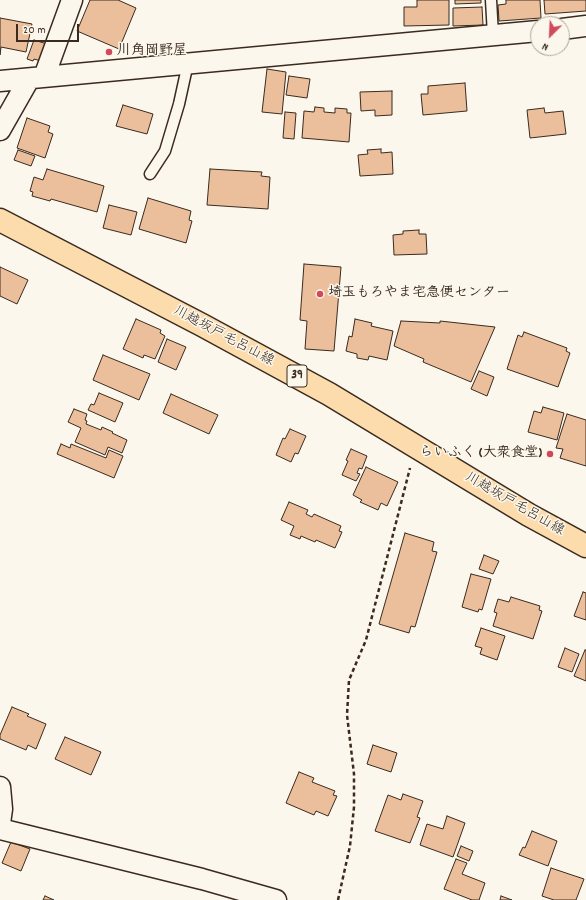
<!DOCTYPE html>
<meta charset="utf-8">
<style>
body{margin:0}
#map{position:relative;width:586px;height:900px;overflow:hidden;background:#fbf7ec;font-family:Dekko,sans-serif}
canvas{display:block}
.north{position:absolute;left:530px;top:16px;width:40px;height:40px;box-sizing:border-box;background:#fbf7ec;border:1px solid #aea59a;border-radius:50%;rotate:204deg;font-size:11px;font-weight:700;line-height:16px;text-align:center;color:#3b2a1e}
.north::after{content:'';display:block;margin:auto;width:14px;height:18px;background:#d1495b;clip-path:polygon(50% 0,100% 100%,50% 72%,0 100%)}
.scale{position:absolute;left:16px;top:24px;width:63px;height:18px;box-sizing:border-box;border:2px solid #3b2a1e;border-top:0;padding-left:5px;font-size:12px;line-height:14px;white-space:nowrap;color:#3b2a1e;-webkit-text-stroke:3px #fbf7ec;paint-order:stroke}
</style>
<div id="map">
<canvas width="586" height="900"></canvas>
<div class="north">N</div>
<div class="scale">20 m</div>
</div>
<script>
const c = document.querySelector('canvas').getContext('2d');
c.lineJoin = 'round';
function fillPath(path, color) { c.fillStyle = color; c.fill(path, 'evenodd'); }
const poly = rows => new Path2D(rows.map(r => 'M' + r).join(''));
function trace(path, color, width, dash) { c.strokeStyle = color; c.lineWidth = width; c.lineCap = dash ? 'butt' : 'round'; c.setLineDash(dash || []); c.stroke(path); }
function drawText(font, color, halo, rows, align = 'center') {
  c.font = font + ' Dekko,"Klee One",sans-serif'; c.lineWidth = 3; c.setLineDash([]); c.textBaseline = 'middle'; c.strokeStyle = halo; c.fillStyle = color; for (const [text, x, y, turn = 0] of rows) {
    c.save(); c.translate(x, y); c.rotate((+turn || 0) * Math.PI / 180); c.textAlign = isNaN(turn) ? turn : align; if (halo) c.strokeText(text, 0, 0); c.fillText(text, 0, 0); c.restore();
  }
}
const building = poly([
 [90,0,118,0,136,8,119,49,77,31,90,0],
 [417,0,449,0,449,25,404,26,404,7,417,7,417,0],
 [455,0,481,0,481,3,455,4,455,0],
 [506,0,540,0,541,18,499,21,498,5,506,4,506,0],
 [544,0,586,0,586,11,545,14,544,0],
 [482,7,483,25,453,26,453,8,482,7],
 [0,18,32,24,26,52,1,47,0,55,0,18],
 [34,40,47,44,41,61,34,59,33,61,27,59,34,40],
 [267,69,286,72,282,114,262,112,267,69],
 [289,76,310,79,307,98,286,95,289,76],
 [465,83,467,111,423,115,421,94,428,94,428,86,465,83],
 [392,91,392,115,375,116,375,110,361,111,360,92,392,91],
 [123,105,153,114,147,134,116,126,123,105],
 [315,107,324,108,324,112,335,113,335,108,347,109,347,113,351,113,349,142,302,138,304,111,314,112,315,107],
 [544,108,545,113,563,111,566,134,530,138,527,110,544,108],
 [285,112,296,113,294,139,283,138,285,112],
 [27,118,50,126,48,132,53,134,45,158,17,148,27,118],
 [381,149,381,153,392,152,393,174,360,176,358,155,368,154,367,150,381,149],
 [18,150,35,156,31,166,14,160,18,150],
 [47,169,104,186,97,212,51,199,50,201,32,196,33,192,30,191,34,177,43,180,47,169],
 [210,169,262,172,261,176,270,177,268,209,207,205,210,169],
 [148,198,191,211,189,220,192,221,186,243,139,229,148,198],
 [109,205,137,212,131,235,103,228,109,205],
 [419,230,419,234,426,234,427,254,394,255,393,235,403,234,403,231,419,230],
 [304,264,341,267,334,351,305,349,307,321,300,320,304,264],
 [0,267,28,280,17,304,0,296,0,267],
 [136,319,161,330,160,333,165,336,155,359,144,355,143,358,123,349,136,319],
 [355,319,372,323,371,326,393,331,387,360,369,356,368,360,357,358,357,354,346,351,349,336,352,337,355,319],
 [401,321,440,323,440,321,495,327,471,382,423,362,424,359,394,346,401,321],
 [524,332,567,348,566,351,570,353,558,387,507,369,518,335,522,337,524,332],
 [167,339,186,347,176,370,158,362,167,339],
 [103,355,150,374,139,400,93,380,103,355],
 [479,371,494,377,487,396,471,389,479,371],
 [99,393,123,403,115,422,88,410,91,404,94,405,99,393],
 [171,394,218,415,209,434,163,413,171,394],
 [543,407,564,413,557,440,528,432,534,411,541,413,543,407],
 [74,409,87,414,85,420,87,421,86,424,101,430,102,427,113,432,112,433,127,440,122,453,108,447,105,455,75,442,81,428,68,422,74,409],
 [567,414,586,420,586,466,560,458,563,449,556,448,567,414],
 [290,429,306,436,298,454,295,453,291,462,276,455,283,438,285,439,290,429],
 [61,444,70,448,71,444,106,458,109,450,123,456,114,478,57,454,61,444],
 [351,449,367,456,362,469,359,468,357,473,360,474,356,481,342,475,348,461,346,460,351,449],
 [366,467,398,482,387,506,381,503,378,510,360,502,362,500,353,495,366,467],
 [289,502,308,510,306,514,312,517,314,514,341,526,339,531,342,532,335,548,316,540,315,542,301,536,300,539,290,535,294,526,281,520,289,502],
 [405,533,434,542,432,551,437,552,415,627,411,626,409,633,379,624,405,533],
 [484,555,499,561,493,574,479,569,484,555],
 [471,574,491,579,482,610,479,609,478,612,462,607,471,574],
 [583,592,586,593,586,620,574,616,583,592],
 [511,597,540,606,539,610,542,611,533,639,493,626,497,613,494,612,498,599,509,602,511,597],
 [481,628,505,636,497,660,480,654,482,648,475,646,481,628],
 [565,648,579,654,572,672,558,667,565,648],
 [585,650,586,650,586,681,574,676,585,650],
 [12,707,29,714,27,716,46,724,36,749,28,745,26,750,0,739,0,735,12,707],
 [65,737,101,752,91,775,55,759,65,737],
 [373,745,397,753,391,772,367,764,373,745],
 [299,772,314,778,312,782,335,791,333,795,337,796,328,816,316,811,314,815,286,803,299,772],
 [403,794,423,801,417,817,420,818,410,843,375,831,388,795,401,800,403,794],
 [447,816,465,823,453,857,420,845,427,824,443,829,447,816],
 [532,831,557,841,548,866,519,855,523,847,525,848,532,831],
 [11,842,30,849,21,871,2,863,11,842],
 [461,846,473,851,469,861,457,856,461,846],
 [456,859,467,863,462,874,485,883,479,900,472,900,444,889,456,859],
 [551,868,584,879,576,900,554,900,542,896,551,868],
 [45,896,54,900,43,900,45,896],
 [501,896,512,900,500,900,501,896]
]);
fillPath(building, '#ebbf9b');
trace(building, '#3b2a1e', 1);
const service = poly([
 [491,0,493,35],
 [150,174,165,151,179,104,188,63]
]);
const minor = poly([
 [562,29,586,26],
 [44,77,72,0],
 [0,81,538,31],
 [0,130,29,79],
 [0,787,2,809,0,823],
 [0,829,202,879,276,900]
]);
const primary = poly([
 [0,220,202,325,329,394,529,515,586,546]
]);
trace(service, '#3b2a1e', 13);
trace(minor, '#3b2a1e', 23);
trace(primary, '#3b2a1e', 25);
trace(poly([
 [338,900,350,846,354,807,354,774,347,715,349,680,366,640,410,468]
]), '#3b2a1e', 2.5, [4, 3]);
trace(service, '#fbf7ec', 10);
trace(minor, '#fbf7ec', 20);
trace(primary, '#fcdcac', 22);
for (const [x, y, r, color] of [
 [109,52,4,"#d1495b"],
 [320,294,4,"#d1495b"],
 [550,454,4,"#d1495b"]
]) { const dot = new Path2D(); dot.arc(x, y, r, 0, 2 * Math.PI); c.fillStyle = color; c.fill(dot); trace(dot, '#fbf7ec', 1.5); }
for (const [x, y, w] of [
 [297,376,20]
]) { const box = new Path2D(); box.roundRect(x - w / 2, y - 11, w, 22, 3); c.fillStyle = '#fbf7ec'; c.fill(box); trace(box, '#3b2a1e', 1); }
drawText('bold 13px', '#3b2a1e', null, [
 ["39",297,376]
]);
drawText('bold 14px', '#3b2a1e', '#fbf7ec', [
 ["川角岡野屋",117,52],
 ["埼玉もろやま宅急便センター",328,294],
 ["らいふく (大衆食堂)",542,454,"right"]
], 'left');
drawText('14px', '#3b2a1e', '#fbf7ec', [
 ["川越坂戸毛呂山線",223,337,28],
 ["川越坂戸毛呂山線",514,505,30]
]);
</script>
